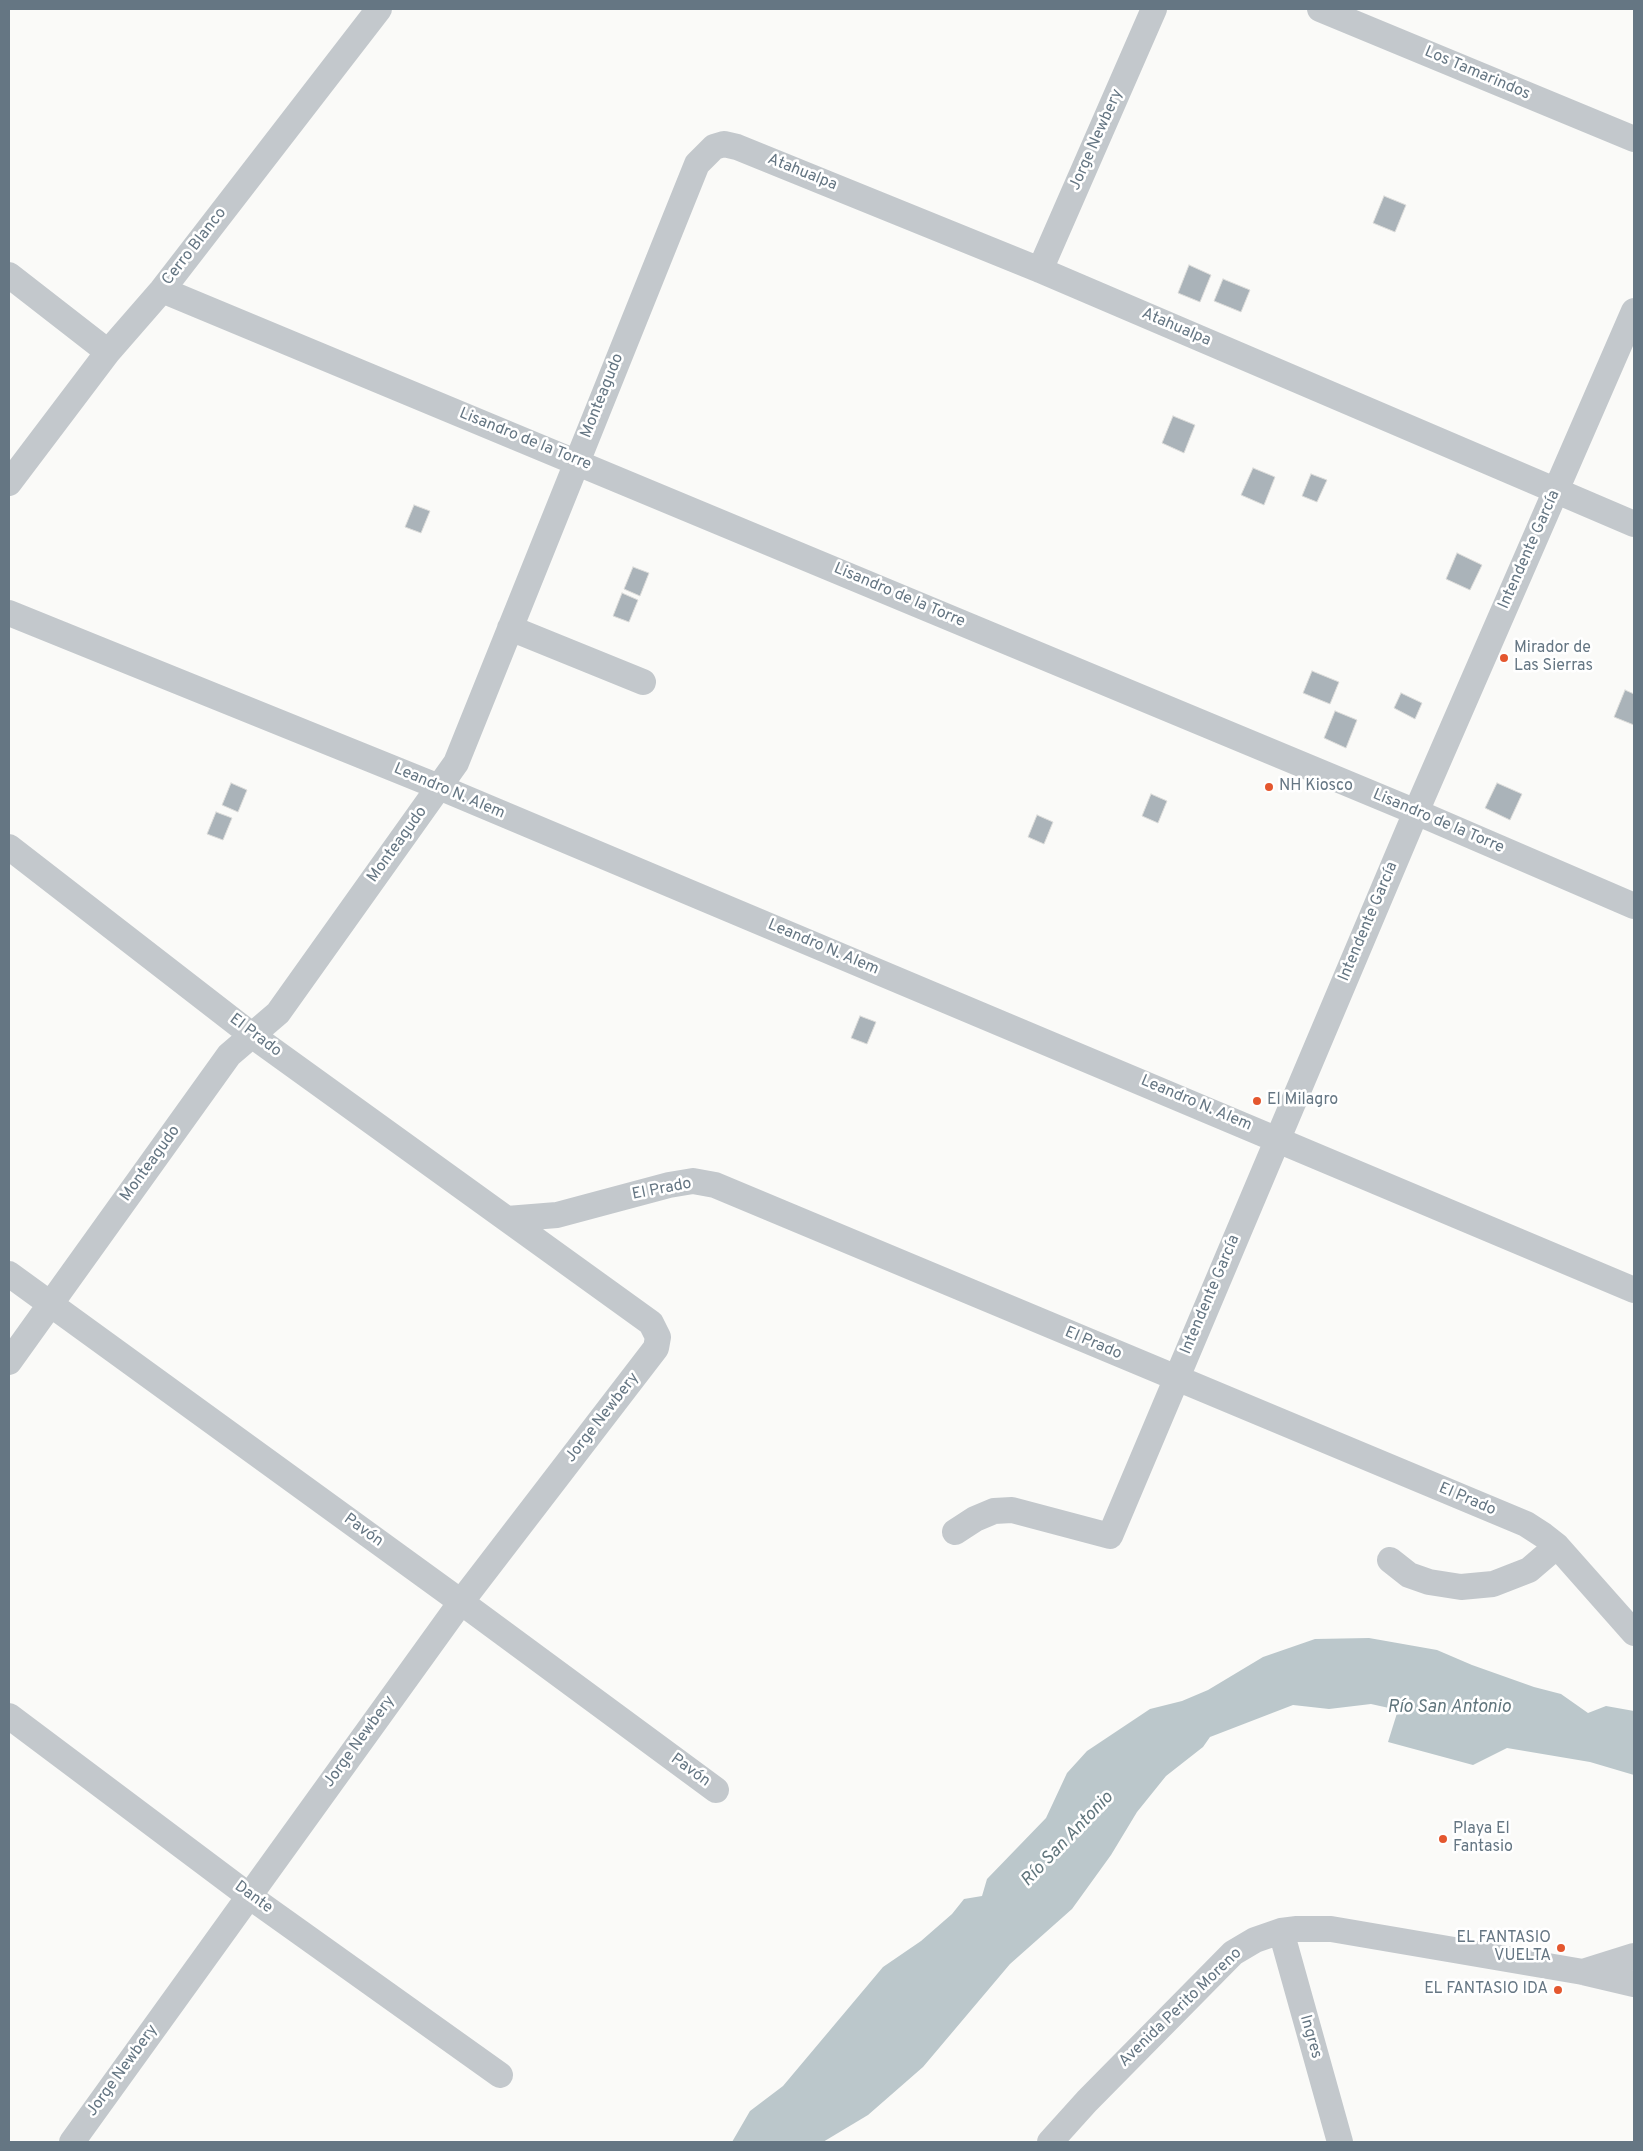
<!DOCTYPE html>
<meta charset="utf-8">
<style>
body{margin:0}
#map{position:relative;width:1643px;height:2151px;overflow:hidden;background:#fafaf8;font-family:Overpass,sans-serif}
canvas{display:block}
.frame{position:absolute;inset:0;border:10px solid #657683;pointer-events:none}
</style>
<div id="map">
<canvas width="1643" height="2151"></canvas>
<div class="frame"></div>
</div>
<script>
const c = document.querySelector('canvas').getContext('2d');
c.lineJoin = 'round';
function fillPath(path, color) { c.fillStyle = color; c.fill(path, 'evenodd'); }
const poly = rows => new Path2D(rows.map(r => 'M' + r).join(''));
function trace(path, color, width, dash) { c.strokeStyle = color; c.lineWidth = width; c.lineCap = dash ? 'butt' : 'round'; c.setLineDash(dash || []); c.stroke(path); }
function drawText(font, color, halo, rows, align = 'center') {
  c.font = font + ' Overpass,sans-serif'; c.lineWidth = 5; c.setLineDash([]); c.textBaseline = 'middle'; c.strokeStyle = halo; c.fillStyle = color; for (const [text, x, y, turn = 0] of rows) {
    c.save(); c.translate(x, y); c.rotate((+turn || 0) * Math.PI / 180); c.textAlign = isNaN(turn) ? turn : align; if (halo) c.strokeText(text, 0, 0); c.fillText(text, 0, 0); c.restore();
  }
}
fillPath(poly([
 [1369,1638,1437,1650,1472,1665,1534,1687,1561,1694,1588,1713,1606,1706,1634,1711,1634,1775,1590,1762,1507,1748,1473,1765,1388,1742,1398,1710,1371,1704,1329,1709,1293,1705,1210,1737,1203,1747,1166,1776,1137,1812,1111,1855,1072,1909,1010,1964,923,2067,868,2115,823,2142,732,2142,750,2111,783,2086,883,1967,921,1941,952,1914,964,1899,982,1896,987,1879,1046,1818,1067,1773,1087,1751,1150,1709,1182,1701,1208,1690,1263,1657,1315,1639]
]), '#bbc7cb');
const building = poly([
 [1384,196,1406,205,1395,232,1373,223,1384,196],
 [1189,265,1211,275,1200,302,1178,293,1189,265],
 [1223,279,1250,290,1241,312,1214,301,1223,279],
 [1173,416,1195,425,1184,453,1162,443,1173,416],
 [1253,468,1275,477,1264,505,1241,495,1253,468],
 [1311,474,1327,480,1317,502,1302,496,1311,474],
 [414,505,430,511,421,533,405,527,414,505],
 [1457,553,1482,565,1470,590,1446,579,1457,553],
 [633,567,649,573,640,596,624,589,633,567],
 [622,593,638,600,629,622,613,616,622,593],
 [1312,671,1339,682,1330,704,1303,693,1312,671],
 [1625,690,1634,694,1634,725,1614,717,1625,690],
 [1401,693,1422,703,1415,719,1394,708,1401,693],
 [1335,711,1357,720,1346,748,1324,738,1335,711],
 [231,783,247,790,238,812,222,805,231,783],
 [1497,783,1522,794,1510,820,1485,808,1497,783],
 [1151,794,1167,801,1158,823,1142,816,1151,794],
 [216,812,232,818,223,840,207,834,216,812],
 [1037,815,1053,822,1044,844,1028,837,1037,815],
 [860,1016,876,1022,867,1044,851,1038,860,1016]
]);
fillPath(building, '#aab3b9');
trace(building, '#dcdcda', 1);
trace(poly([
 [1320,9,1634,139],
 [1040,270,1154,9],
 [9,275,108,352],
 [162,290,1416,812,1634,906],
 [9,483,108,352,162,290,379,9],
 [9,613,439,787,1634,1290],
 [510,628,643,682],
 [9,847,253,1036,651,1323,658,1337,656,1348,461,1602,72,2142],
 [507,1219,557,1215,669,1185,693,1181,715,1185,1526,1524,1543,1535,1557,1546,1634,1633],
 [9,1274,461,1602,716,1790],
 [9,1362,229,1055,278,1013,456,763,697,164,714,147,724,144,737,147,1040,270,1634,524],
 [955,1532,975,1519,994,1511,1012,1510,1110,1536,1416,812,1634,311],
 [1390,1560,1409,1575,1429,1582,1461,1587,1493,1584,1529,1570,1557,1546],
 [9,1716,249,1896,500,2075],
 [1281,1931,1340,2142],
 [1583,1972,1634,1956],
 [1050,2142,1087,2101,1233,1953,1255,1940,1281,1931,1297,1929,1331,1929,1583,1972,1634,1984]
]), '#c3c8cc', 26);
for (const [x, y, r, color] of [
 [1504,658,5,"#e4572e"],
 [1269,787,5,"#e4572e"],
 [1257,1101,5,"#e4572e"],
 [1443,1839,5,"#e4572e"],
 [1561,1948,5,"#e4572e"],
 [1558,1990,5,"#e4572e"]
]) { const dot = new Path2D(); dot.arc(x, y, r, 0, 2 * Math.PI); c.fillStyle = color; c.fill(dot); trace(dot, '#fff', 2); }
drawText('16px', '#657683', '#fff', [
 ["Los Tamarindos",1477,74,23],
 ["Jorge Newbery",1097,140,-66],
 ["Atahualpa",802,173,22],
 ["Cerro Blanco",195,247,-52],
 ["Atahualpa",1176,328,23],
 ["Monteagudo",603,396,-68],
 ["Lisandro de la Torre",525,440,22],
 ["Intendente García",1530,550,-66],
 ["Lisandro de la Torre",899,596,23],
 ["Leandro N. Alem",449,792,23],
 ["Lisandro de la Torre",1438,822,23],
 ["Monteagudo",398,845,-54],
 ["Intendente García",1369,922,-67],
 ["Leandro N. Alem",823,948,23],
 ["El Prado",255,1036,37],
 ["Leandro N. Alem",1196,1104,23],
 ["Monteagudo",151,1164,-54],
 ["El Prado",662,1190,-11],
 ["Intendente García",1211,1295,-67],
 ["El Prado",1093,1344,23],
 ["Jorge Newbery",603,1418,-52],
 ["El Prado",1467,1500,23],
 ["Pavón",363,1531,36],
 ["Jorge Newbery",360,1742,-54],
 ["Pavón",690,1771,36],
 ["Dante",253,1898,36],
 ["Avenida Perito Moreno",1181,2008,-44],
 ["Ingres",1310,2037,74],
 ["Jorge Newbery",123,2071,-54]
]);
drawText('16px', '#657683', '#fff', [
 ["Mirador de",1514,649],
 ["Las Sierras",1514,667],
 ["NH Kiosco",1279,787],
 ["El Milagro",1267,1101],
 ["Playa El",1453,1830],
 ["Fantasio",1453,1848],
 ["EL FANTASIO",1551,1939,"right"],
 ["VUELTA",1551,1957,"right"],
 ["EL FANTASIO IDA",1548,1990,"right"]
], 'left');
drawText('italic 18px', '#60757c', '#fff', [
 ["Río San Antonio",1449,1708],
 ["Río San Antonio",1068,1840,-46]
]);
</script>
